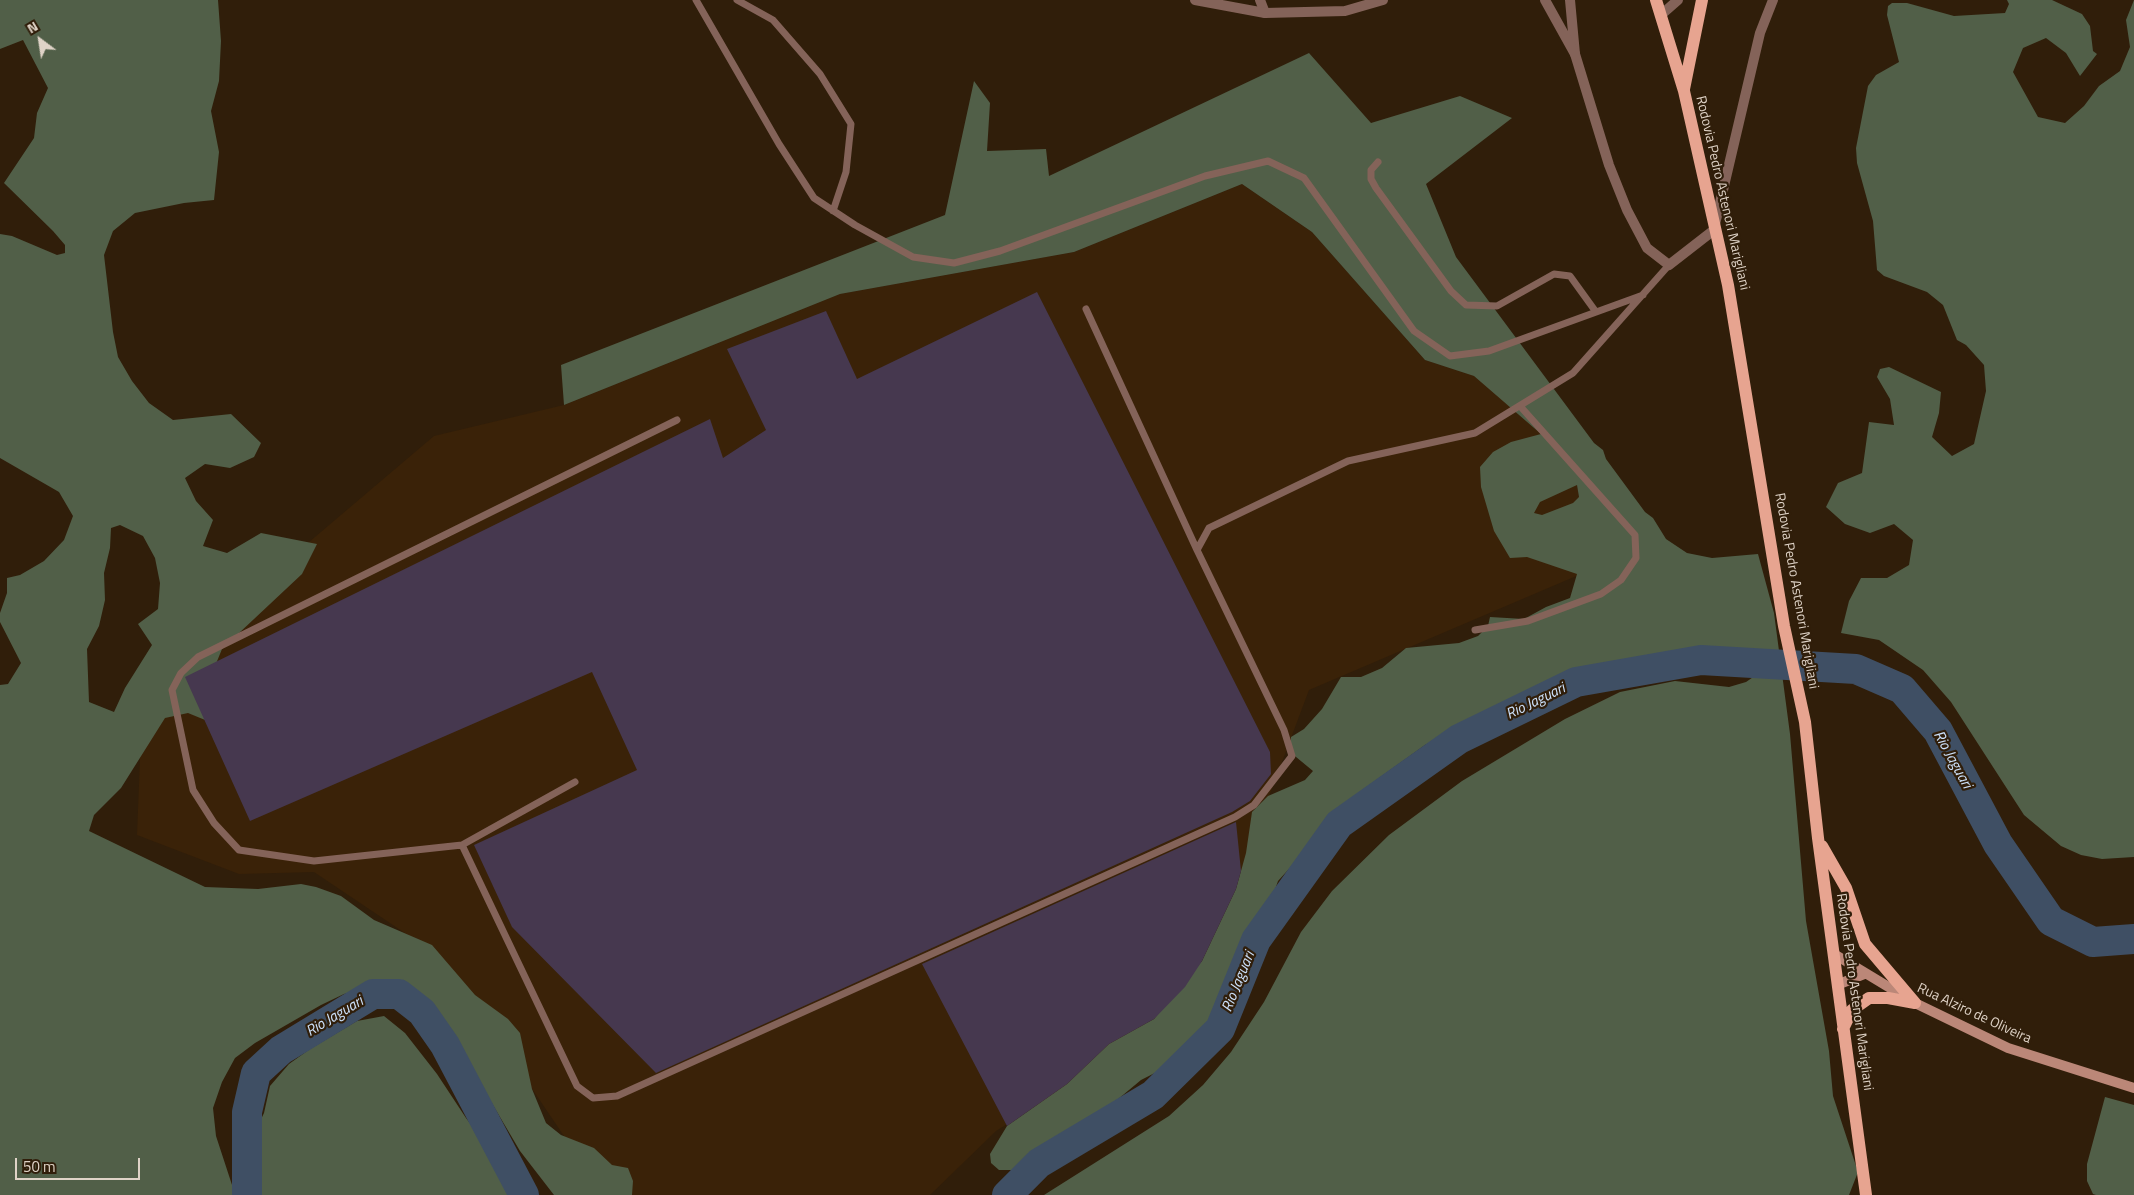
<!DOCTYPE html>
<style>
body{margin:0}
#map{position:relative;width:2134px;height:1195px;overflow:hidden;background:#301e0a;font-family:"Titillium Web",sans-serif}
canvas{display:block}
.north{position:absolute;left:15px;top:15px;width:50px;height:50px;-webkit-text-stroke:4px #301e0a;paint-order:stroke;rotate:329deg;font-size:14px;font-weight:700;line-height:20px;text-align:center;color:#dfd3c7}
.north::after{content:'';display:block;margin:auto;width:18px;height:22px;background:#dfd3c7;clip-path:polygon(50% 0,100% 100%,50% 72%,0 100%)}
.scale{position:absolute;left:15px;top:1158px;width:125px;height:22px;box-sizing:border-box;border:2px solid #dfd3c7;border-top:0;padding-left:6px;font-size:15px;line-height:18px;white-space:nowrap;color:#dfd3c7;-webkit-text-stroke:4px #301e0a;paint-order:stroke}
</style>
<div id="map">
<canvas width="2134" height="1195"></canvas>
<div class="north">N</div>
<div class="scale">50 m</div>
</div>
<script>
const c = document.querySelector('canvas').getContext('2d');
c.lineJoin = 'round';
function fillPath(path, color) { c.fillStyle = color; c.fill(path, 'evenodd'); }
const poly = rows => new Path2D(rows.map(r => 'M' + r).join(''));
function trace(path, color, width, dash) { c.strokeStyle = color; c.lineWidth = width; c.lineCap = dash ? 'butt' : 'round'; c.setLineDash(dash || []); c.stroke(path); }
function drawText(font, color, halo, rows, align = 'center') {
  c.font = font + ' "Titillium Web",sans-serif'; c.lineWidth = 4.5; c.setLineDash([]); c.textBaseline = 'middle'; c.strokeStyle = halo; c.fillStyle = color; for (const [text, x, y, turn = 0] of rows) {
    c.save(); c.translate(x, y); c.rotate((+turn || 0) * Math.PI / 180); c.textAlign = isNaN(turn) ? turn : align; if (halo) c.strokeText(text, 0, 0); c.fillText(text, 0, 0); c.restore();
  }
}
fillPath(poly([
 [1242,184,1312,232,1425,360,1474,376,1574,461,1579,497,1581,574,1309,690,1241,871,1134,1045,996,1131,930,1195,618,1195,566,1139,445,960,314,872,239,874,137,835,143,683,434,436,564,405,840,294,1074,252]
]), '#3a2208');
fillPath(poly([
 [0,0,218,0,221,41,219,81,211,111,219,152,214,200,184,203,135,213,113,231,104,255,113,332,118,357,132,381,149,403,173,420,231,414,261,443,254,457,230,468,205,464,185,478,196,501,213,520,203,546,227,553,261,533,317,544,302,574,222,649,207,686,210,722,188,713,165,718,121,788,94,815,89,831,205,887,258,889,301,884,316,887,341,896,374,920,432,945,475,995,508,1019,520,1033,532,1089,546,1123,561,1135,594,1148,612,1165,628,1168,633,1181,632,1195,554,1195,520,1151,454,1039,439,1019,416,1006,395,988,370,987,344,994,321,1005,255,1043,235,1058,222,1082,213,1108,216,1136,233,1188,233,1195,0,1195,0,685,8,684,21,663,0,622,0,613,7,593,7,578,20,575,44,561,64,540,73,516,59,492,0,458,0,234,12,236,57,255,65,253,65,245,53,231,4,183,34,138,37,113,48,88,23,40,0,49],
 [120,525,143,536,155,558,160,583,158,609,138,624,152,645,125,688,114,712,89,702,87,649,99,626,105,600,104,573,110,548,111,528],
 [2007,0,2052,0,2082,14,2090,26,2093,51,2097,54,2080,76,2066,53,2046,38,2023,48,2013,72,2038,117,2065,123,2084,106,2099,86,2120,71,2130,47,2126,20,2134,0,2134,857,2102,859,2081,855,2061,846,2024,815,1951,702,1923,670,1879,640,1841,633,1849,601,1861,578,1887,578,1909,565,1913,540,1894,524,1870,533,1845,524,1826,507,1838,483,1862,473,1869,422,1894,425,1890,399,1877,377,1880,369,1889,367,1941,392,1939,413,1932,437,1952,456,1974,444,1986,391,1984,365,1966,345,1957,340,1943,305,1927,292,1884,276,1877,270,1873,221,1857,163,1856,148,1868,86,1876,75,1899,62,1887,15,1888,6,1892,3,1907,3,1954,16,2005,13,2009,4],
 [1309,53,1371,123,1460,96,1512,118,1426,184,1456,257,1594,443,1603,450,1606,459,1645,512,1653,518,1666,539,1687,553,1712,558,1758,554,1774,613,1790,734,1806,921,1829,1051,1833,1096,1858,1172,1849,1195,1044,1195,1169,1116,1203,1085,1231,1052,1264,1002,1301,932,1332,891,1389,835,1462,781,1565,719,1620,692,1675,681,1729,687,1746,682,1759,673,1758,666,1752,662,1710,648,1597,668,1567,678,1513,706,1476,720,1425,745,1357,794,1278,881,1243,983,1223,1030,1214,1043,1141,1080,1045,1160,1020,1170,999,1170,991,1163,990,1154,1007,1126,1067,1084,1109,1044,1154,1019,1202,961,1236,889,1246,853,1252,812,1268,796,1305,780,1313,771,1290,752,1291,737,1304,729,1322,709,1341,677,1361,677,1382,668,1406,648,1459,643,1478,636,1488,626,1490,617,1524,619,1546,607,1570,598,1577,574,1527,557,1510,558,1494,531,1481,487,1480,467,1493,452,1511,442,1541,434,1474,376,1425,360,1312,232,1242,184,1074,252,840,294,564,405,561,365,945,215,974,81,990,103,987,151,1046,149,1049,176],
 [1577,485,1579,497,1573,503,1542,515,1534,513,1540,502],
 [384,1016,405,1033,437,1074,466,1118,497,1159,517,1195,254,1195,252,1161,253,1136,264,1113,270,1086,289,1064,310,1049,357,1021],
 [2105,1097,2134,1105,2134,1195,2096,1195,2093,1194,2087,1181,2087,1164]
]), '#515f48');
trace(poly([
 [247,1195,247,1112,256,1073,281,1050,373,994,399,994,422,1012,445,1045,524,1195],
 [1007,1195,1039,1163,1153,1095,1220,1029,1256,940,1339,824,1459,739,1576,682,1701,660,1856,669,1902,689,1938,731,1998,844,2051,921,2093,942,2134,939]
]), '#3f4f64', 30);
fillPath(poly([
 [1037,292,1270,752,1271,774,1250,801,1232,812,656,1073,512,927,474,845,637,770,592,672,250,821,185,677,710,419,723,458,766,430,727,349,826,311,857,379],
 [1236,822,1241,871,1236,889,1202,961,1185,987,1154,1019,1109,1044,1067,1084,1007,1126,922,964]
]), '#46384f');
trace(poly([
 [696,0,779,144,814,198,855,225,913,257,954,263,1000,251,1205,176,1268,161,1304,178,1414,331,1450,356,1489,351,1643,295],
 [737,0,773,20,820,74,851,124,846,172,833,211],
 [1378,162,1371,170,1371,179,1376,188,1451,291,1466,305,1497,306,1554,274,1570,276,1596,312],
 [1086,309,1197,550,1209,528,1348,461,1475,433,1573,373,1669,265],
 [1475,630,1528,621,1601,594,1621,580,1636,558,1635,535,1520,406],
 [575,782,462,845,314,861,239,850,214,823,193,790,172,690,181,673,198,657,677,420],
 [462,845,577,1086,593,1098,617,1096,1235,817,1254,805,1292,756,1284,730,1197,550]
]), '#846359', 7);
trace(poly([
 [1260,0,1265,13],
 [1570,0,1575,54],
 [1715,224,1760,33,1773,0]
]), '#846359', 10);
trace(poly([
 [1195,0,1265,13,1345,11,1383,0],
 [1545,0,1575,54,1609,165,1627,210,1647,248,1669,265,1714,230],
 [1662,14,1678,0]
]), '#846359', 10);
trace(poly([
 [1834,954,1915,1003,2008,1048,2134,1088],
 [1837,985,1864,974]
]), '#bb8778', 10);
trace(poly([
 [1656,0,1684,91,1728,285,1784,626,1805,722,1818,838,1866,1195],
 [1684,89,1702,0],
 [1822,846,1846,888,1865,944,1915,1003],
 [1843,1029,1852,1010,1869,998,1888,998,1915,1003]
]), '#e7a490', 12);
drawText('14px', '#dfd3c7', '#301e0a', [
 ["Rodovia Pedro Astenori Marigliani",1722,193,77],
 ["Rodovia Pedro Astenori Marigliani",1796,591,80],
 ["Rodovia Pedro Astenori Marigliani",1854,992,82],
 ["Rua Alziro de Oliveira",1974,1014,25]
]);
drawText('italic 15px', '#cde2fc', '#301e0a', [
 ["Rio Jaguari",1536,702,-26],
 ["Rio Jaguari",1952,760,61],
 ["Rio Jaguari",1239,982,-68],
 ["Rio Jaguari",335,1017,-31]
]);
</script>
